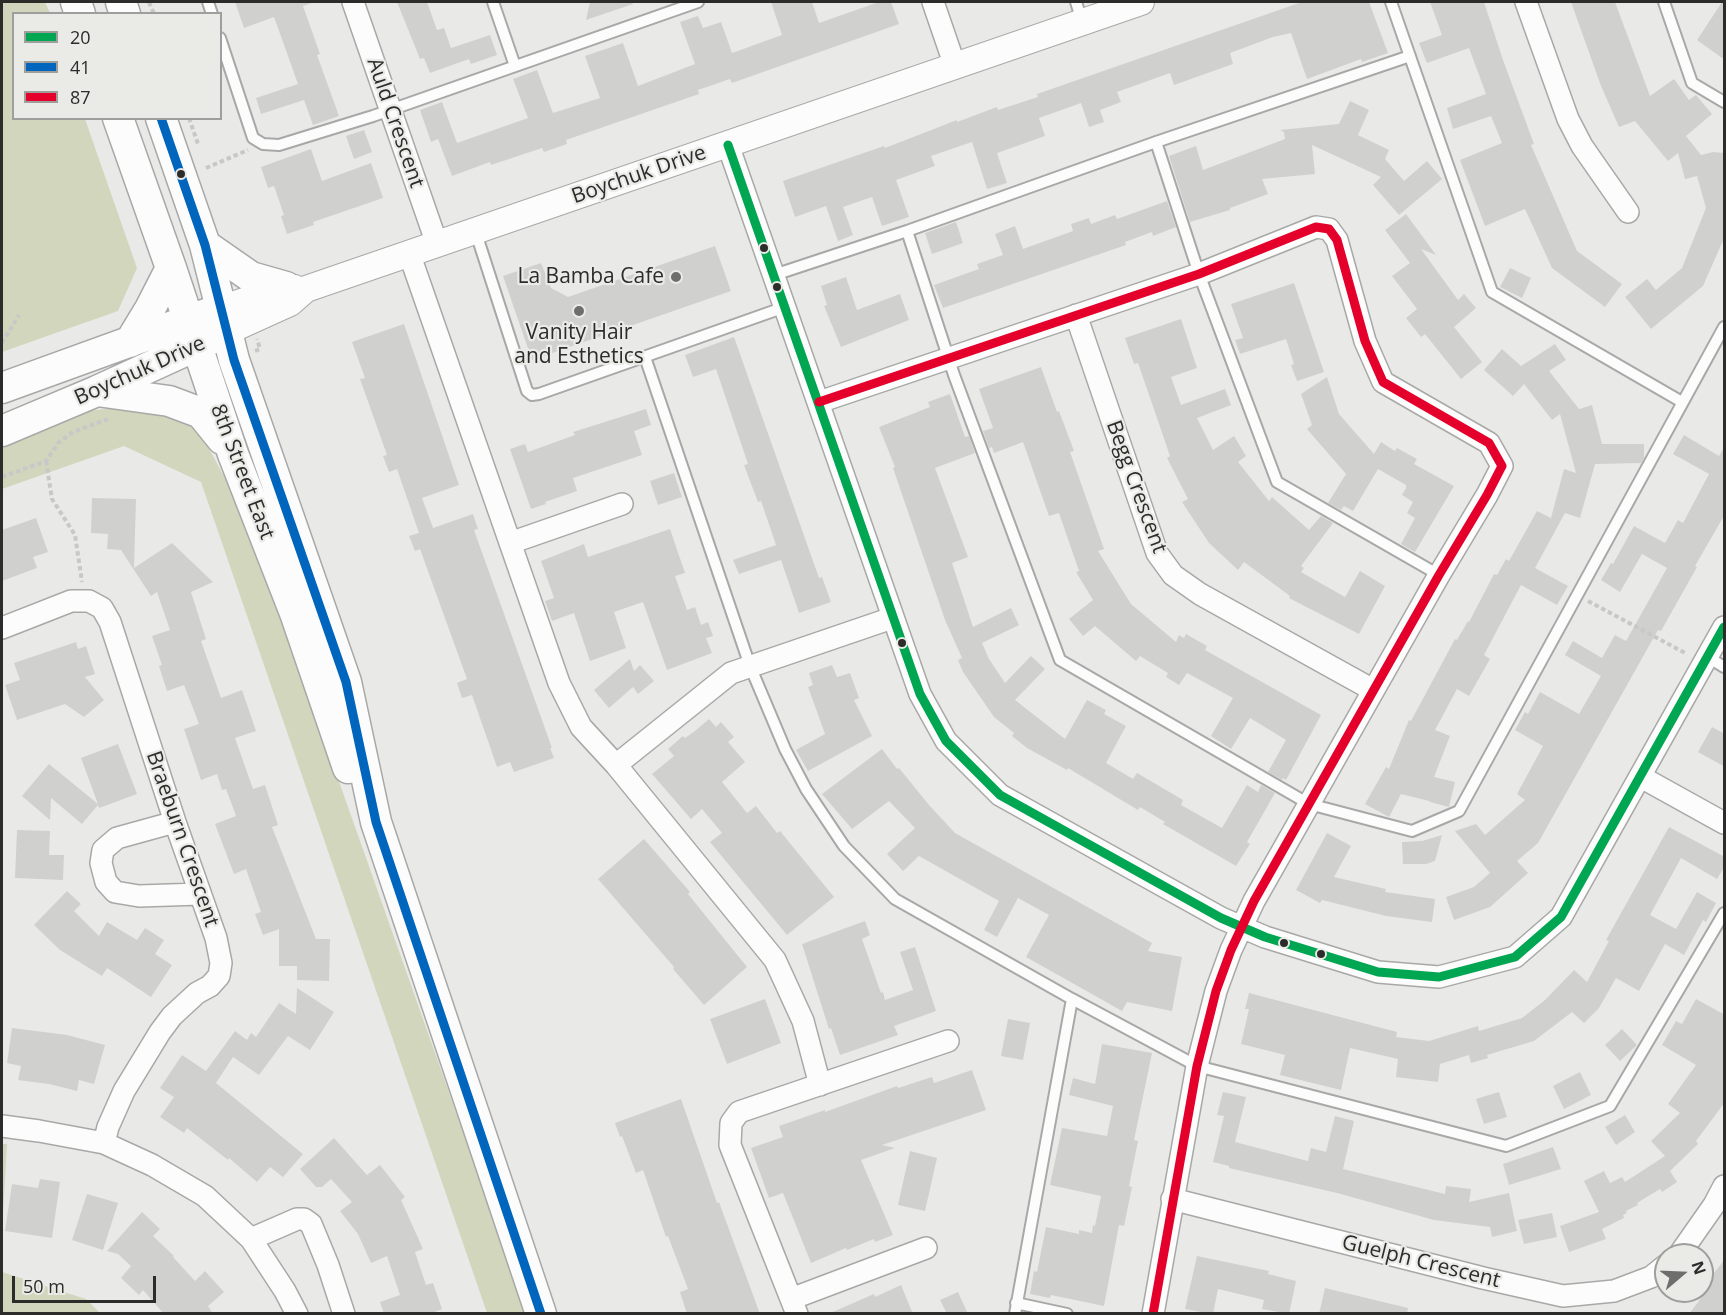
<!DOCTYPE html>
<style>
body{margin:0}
#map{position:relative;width:1726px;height:1315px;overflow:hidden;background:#e9eae8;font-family:"Open Sans",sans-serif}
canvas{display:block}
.frame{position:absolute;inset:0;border:3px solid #2c2d2b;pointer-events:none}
.legend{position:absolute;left:12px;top:12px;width:210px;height:108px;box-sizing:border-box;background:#eaebe7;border:2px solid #9e9f9c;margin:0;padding:8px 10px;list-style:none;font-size:18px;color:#2c2d2b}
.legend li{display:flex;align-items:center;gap:12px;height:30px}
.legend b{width:30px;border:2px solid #9e9f9c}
.north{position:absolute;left:1654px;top:1243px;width:60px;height:60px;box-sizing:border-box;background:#eaebe7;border:2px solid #9e9f9c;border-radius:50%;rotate:71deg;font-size:16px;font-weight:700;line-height:24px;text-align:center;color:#2c2d2b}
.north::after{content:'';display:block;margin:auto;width:21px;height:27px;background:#6e6f6d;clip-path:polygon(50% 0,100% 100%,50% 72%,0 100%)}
.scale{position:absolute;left:12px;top:1276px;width:144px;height:27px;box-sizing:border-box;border:3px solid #2c2d2b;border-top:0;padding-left:8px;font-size:18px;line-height:21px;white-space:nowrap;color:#2c2d2b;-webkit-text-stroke:4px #eaebe7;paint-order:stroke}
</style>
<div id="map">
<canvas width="1726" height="1315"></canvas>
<div class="frame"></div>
<ul class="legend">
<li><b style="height:8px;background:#00a651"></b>20</li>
<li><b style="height:8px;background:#0065bd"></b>41</li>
<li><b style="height:8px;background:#e4002b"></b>87</li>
</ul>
<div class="north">N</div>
<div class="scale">50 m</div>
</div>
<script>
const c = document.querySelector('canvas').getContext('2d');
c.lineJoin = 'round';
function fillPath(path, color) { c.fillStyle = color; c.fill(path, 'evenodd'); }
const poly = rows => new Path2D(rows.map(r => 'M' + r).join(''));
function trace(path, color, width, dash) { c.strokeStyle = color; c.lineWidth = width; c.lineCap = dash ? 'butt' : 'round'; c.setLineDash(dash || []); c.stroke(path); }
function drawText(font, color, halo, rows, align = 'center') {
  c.font = font + ' "Open Sans",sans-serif'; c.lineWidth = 4.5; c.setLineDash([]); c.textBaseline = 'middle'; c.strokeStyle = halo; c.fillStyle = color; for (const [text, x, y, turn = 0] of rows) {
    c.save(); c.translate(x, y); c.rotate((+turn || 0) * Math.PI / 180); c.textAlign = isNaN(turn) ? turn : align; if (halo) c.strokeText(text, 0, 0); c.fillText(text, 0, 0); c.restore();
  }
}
fillPath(poly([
 [2,2,45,2,50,13,14,14,14,118,85,119,137,268,118,311,2,352],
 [120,407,172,413,194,429,207,445,244,513,527,1313,487,1313,201,482,124,446,2,489,2,444,81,412],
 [2,1144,7,1144,2,1232],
 [2,1272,86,1299,100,1313,2,1313]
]), '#d1d6bd');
fillPath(poly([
 [235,2,311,2,312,3,303,6,320,54,317,55,339,116,313,125,304,100,261,114,256,98,298,84,274,17,244,28],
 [397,2,427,2,437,30,444,28,451,48,490,35,497,55,471,64,469,59,430,73,424,58,420,59],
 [590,2,632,2,633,4,586,20],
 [771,2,812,2,819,23,879,2,891,2,899,24,732,83,730,79,698,90,699,94,566,140,567,144,544,152,542,148,491,165,490,162,452,176,438,139,431,142,420,110,442,102,457,143,528,118,513,79,537,70,553,113,600,98,585,56,623,43,638,86,695,64,680,22,698,16,703,28,721,22,732,53,782,35],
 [1302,2,1369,2,1388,53,1362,62,1361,59,1307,79,1291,33,1273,37,1230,53,1233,64,1174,85,1170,73,1117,92,1121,102,1100,110,1104,122,1089,127,1081,103,1039,118,1045,136,997,153,1007,183,987,189,972,142,931,156,935,166,896,180,909,217,882,226,872,197,843,207,853,235,838,241,826,206,795,217,783,181,884,146,885,148,957,120,957,122,997,107,998,110,1038,97,1037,94],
 [1430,2,1484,2,1503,60,1534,144,1531,145,1577,251,1622,284,1605,307,1552,268,1525,209,1485,226,1460,160,1502,143,1491,116,1453,129,1447,108,1486,94,1469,48,1427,63,1419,43,1442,35],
 [1571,2,1615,2,1650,96,1674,79,1689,100,1696,95,1712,114,1686,136,1701,155,1713,152,1725,153,1725,236,1703,286,1651,329,1625,297,1647,279,1656,290,1682,268,1706,208,1697,176,1685,179,1678,153,1668,161,1635,121,1619,127,1601,86],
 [1722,2,1725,2,1725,60,1697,40],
 [1350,101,1369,110,1358,135,1389,150,1385,159,1404,181,1427,161,1442,179,1399,215,1373,185,1381,177,1312,145,1315,174,1262,179,1268,194,1230,208,1230,210,1190,222,1169,156,1196,146,1203,170,1285,139,1284,132,1280,130,1339,124],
 [364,130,372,152,354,159,346,136],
 [311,149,322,181,371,163,383,198,313,222,314,225,287,234,281,216,284,215,274,186,268,188,261,167],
 [1167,201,1176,227,1153,236,1152,232,1125,242,1126,245,943,308,934,285,979,269,977,264,1003,255,995,234,1015,226,1023,249,1073,231,1071,224,1089,218,1091,224,1115,215,1117,219],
 [1406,214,1436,255,1421,249,1458,300,1464,294,1476,308,1454,327,1482,362,1461,379,1425,334,1421,337,1406,318,1417,309,1392,276,1410,263,1385,230],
 [956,222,963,243,932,254,925,233],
 [715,246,731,291,532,360,503,276,541,263,551,288,568,297],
 [1510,268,1531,278,1522,298,1500,287],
 [846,277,857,310,900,294,909,320,841,347,824,306,827,305,821,286],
 [1294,283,1324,372,1297,381,1291,365,1294,364,1286,339,1240,354,1235,340,1243,338,1231,304],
 [1181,319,1197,368,1171,377,1181,405,1225,389,1231,405,1197,418,1213,450,1234,436,1246,456,1238,462,1269,501,1272,497,1309,530,1321,516,1333,523,1301,566,1304,568,1301,572,1345,597,1360,571,1385,586,1359,634,1289,598,1290,596,1244,562,1238,570,1209,543,1182,502,1188,499,1167,458,1170,456,1156,415,1138,363,1134,364,1125,338],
 [404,324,459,485,422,498,433,528,473,514,478,529,474,530,552,748,550,748,554,758,514,772,510,762,497,767,472,695,462,698,457,683,467,679,420,549,415,551,409,536,419,533,397,469,389,472,383,456,387,455,360,379,365,378,352,342],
 [734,337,819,578,822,577,831,602,799,613,781,560,739,574,733,560,776,545,761,501,758,502,744,465,748,464,716,369,693,377,685,355],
 [1555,344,1566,360,1549,371,1579,409,1592,405,1602,444,1644,444,1644,458,1641,463,1595,464,1580,518,1565,513,1535,568,1568,586,1557,605,1521,585,1484,655,1490,659,1469,696,1457,689,1435,730,1450,736,1434,777,1455,782,1449,807,1430,802,1428,800,1429,801,1401,794,1389,817,1365,804,1386,767,1389,769,1409,720,1411,721,1455,639,1457,640,1468,621,1469,622,1494,574,1497,575,1506,559,1509,561,1537,511,1551,518,1564,469,1576,473,1560,414,1552,420,1524,384,1513,396,1484,370,1502,349,1521,366],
 [1041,367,1057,412,1059,411,1074,451,1070,452,1104,549,1098,551,1131,604,1176,642,1179,635,1184,638,1186,634,1207,646,1205,650,1321,715,1286,780,1283,778,1282,780,1268,772,1286,740,1250,718,1231,749,1211,736,1233,698,1187,673,1179,685,1166,677,1168,673,1140,656,1136,661,1095,626,1083,636,1069,619,1093,600,1076,572,1079,571,1059,513,1049,516,1023,442,994,453,992,447,989,448,983,431,993,428,979,389],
 [1327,377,1339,414,1374,454,1381,442,1395,451,1397,448,1417,459,1414,464,1454,486,1415,552,1401,544,1415,518,1407,513,1413,502,1402,495,1406,488,1406,485,1378,469,1353,511,1344,506,1341,510,1328,503,1346,474,1307,429,1312,425,1301,394],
 [950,394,965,437,969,436,975,453,935,468,968,557,952,563,973,627,1011,608,1019,625,982,643,989,659,1005,683,1031,656,1045,669,1015,700,1065,739,1087,700,1106,710,1104,714,1126,726,1106,763,1133,779,1137,773,1183,800,1181,805,1222,828,1247,785,1258,792,1261,785,1275,793,1247,842,1250,844,1236,866,1163,824,1165,822,1140,807,1138,810,1068,768,1067,770,1027,748,1012,736,1014,733,994,717,963,672,958,660,962,658,945,620,893,468,895,467,879,427,930,407,928,402],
 [646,409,651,425,634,431,642,455,573,478,577,491,545,502,546,504,531,509,510,449,525,444,528,452,575,435,573,432],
 [1684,435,1719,456,1725,446,1725,514,1695,566,1697,567,1661,631,1658,630,1538,843,1517,861,1528,873,1490,907,1454,920,1446,897,1474,887,1490,873,1455,831,1476,824,1485,835,1525,800,1517,794,1543,746,1515,730,1525,712,1528,714,1540,692,1579,714,1601,676,1565,655,1573,641,1602,658,1615,635,1626,641,1667,568,1642,554,1620,592,1601,580,1611,563,1613,564,1634,526,1665,543,1678,520,1683,523,1709,474,1673,454],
 [674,473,682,497,658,505,650,481],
 [92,498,136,499,134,568,172,543,213,582,191,592,206,639,201,641,221,698,242,690,256,731,235,738,253,789,265,785,278,825,272,827,316,939,330,939,329,981,297,980,297,966,279,966,279,929,263,935,255,914,261,912,246,869,234,874,215,824,236,816,226,789,222,790,217,774,201,780,184,729,199,724,184,685,167,691,159,666,162,665,152,636,170,630,157,592,151,596,121,550,107,549,108,534,91,533],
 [36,518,48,552,33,557,37,568,2,581,2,530],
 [670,529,685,573,675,576,687,610,695,607,701,625,708,622,713,636,706,638,712,653,667,670,643,602,614,612,626,648,590,661,574,613,552,621,545,601,554,598,541,561,584,544,588,557],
 [76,642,78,649,86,646,95,674,85,677,104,700,84,717,65,704,17,720,5,685,20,680,14,663],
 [630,659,634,671,640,665,654,681,638,694,633,687,609,708,594,690],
 [832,665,837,677,850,673,859,698,854,700,872,736,808,771,796,750,825,734,808,687,813,685,809,673],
 [709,719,716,727,721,722,734,737,728,742,745,762,722,782,747,813,756,806,777,833,780,831,834,897,787,935,710,842,722,833,702,809,691,819,652,774,674,756,668,749,683,736,685,738,695,731],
 [1712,727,1725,734,1725,767,1698,752],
 [118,744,137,794,99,808,98,805,82,824,51,798,50,820,22,796,49,764,98,804,81,758],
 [882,749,897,769,899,768,929,805,955,833,1152,943,1148,951,1182,957,1172,1011,1127,1002,1122,1011,1026,957,1049,915,1018,898,997,937,984,930,999,901,919,856,903,871,887,854,915,828,889,801,852,829,822,794],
 [1669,827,1725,857,1725,866,1717,879,1681,858,1650,915,1676,929,1697,892,1716,903,1706,922,1703,920,1684,955,1665,944,1639,991,1616,978,1599,1008,1584,1023,1572,1012,1534,1041,1487,1055,1488,1058,1471,1063,1469,1055,1440,1064,1438,1082,1396,1077,1398,1059,1350,1048,1341,1090,1280,1075,1285,1055,1241,1044,1249,1009,1245,1009,1249,993,1397,1032,1396,1037,1429,1041,1478,1026,1479,1031,1522,1018,1545,1000,1574,970,1587,982,1609,941,1606,940],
 [17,830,50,831,49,855,64,855,63,880,15,878],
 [1327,833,1351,846,1334,877,1386,889,1385,892,1435,899,1432,922,1386,916,1322,900,1320,903,1296,890],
 [1442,835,1435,861,1426,864,1403,864,1402,842,1422,841],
 [644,839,690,892,688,894,747,967,704,1005,673,969,674,967,598,879],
 [67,891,81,904,74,911,99,936,107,922,137,940,145,928,164,940,155,954,172,965,151,997,107,968,102,976,60,950,34,925],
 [865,921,870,935,862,939,881,993,883,992,885,1000,913,990,900,952,915,947,936,1011,894,1026,898,1035,840,1055,831,1028,829,1029,802,944],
 [297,988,334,1012,310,1050,288,1036,259,1075,233,1057,216,1083,303,1154,283,1177,270,1167,257,1182,229,1158,228,1160,187,1128,184,1133,160,1117,174,1097,160,1088,182,1055,206,1071,235,1031,247,1040,251,1033,256,1037,279,1003,296,1014],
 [765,999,781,1043,727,1064,710,1019],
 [1696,999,1725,1015,1725,1102,1696,1141,1698,1144,1670,1171,1677,1182,1662,1192,1660,1189,1637,1203,1638,1205,1626,1211,1627,1213,1623,1215,1624,1218,1602,1229,1606,1239,1569,1252,1560,1226,1599,1212,1584,1181,1604,1171,1610,1183,1622,1177,1625,1182,1665,1156,1651,1141,1680,1113,1668,1104,1696,1065,1662,1045,1676,1021,1682,1024],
 [1008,1019,1030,1023,1023,1060,1001,1056],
 [12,1028,67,1035,105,1045,94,1084,79,1080,77,1091,49,1084,18,1080,21,1066,7,1063],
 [1622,1029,1637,1045,1620,1061,1605,1045],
 [1102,1044,1152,1053,1134,1140,1138,1141,1129,1186,1132,1187,1124,1226,1119,1225,1104,1306,1051,1295,1050,1298,1030,1294,1034,1271,1037,1272,1046,1227,1079,1234,1079,1230,1092,1233,1093,1225,1095,1226,1101,1196,1050,1185,1062,1128,1107,1136,1113,1106,1069,1095,1073,1078,1095,1084],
 [972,1070,986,1110,882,1145,895,1148,861,1160,893,1235,875,1242,874,1239,847,1250,846,1248,811,1263,783,1193,769,1198,751,1148,783,1137,779,1126,825,1110,825,1112,897,1086,898,1088,932,1077,934,1083],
 [1580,1072,1591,1095,1564,1109,1553,1086],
 [1223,1092,1246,1097,1235,1142,1308,1161,1311,1148,1326,1152,1335,1116,1354,1121,1343,1169,1445,1194,1446,1186,1471,1189,1469,1202,1509,1193,1517,1231,1492,1237,1490,1227,1434,1220,1337,1193,1229,1168,1229,1166,1213,1162,1224,1116,1217,1115],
 [1499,1092,1507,1117,1484,1124,1476,1099],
 [681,1099,717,1203,719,1202,760,1314,687,1314,680,1292,688,1289,668,1236,666,1237,643,1170,636,1173,622,1136,620,1137,615,1123],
 [1625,1115,1635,1132,1616,1145,1605,1127],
 [334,1138,367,1175,380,1165,405,1197,401,1200,423,1249,415,1252,426,1285,433,1283,442,1309,430,1314,384,1314,380,1302,400,1295,387,1256,371,1263,358,1234,340,1211,352,1202,331,1179,322,1187,316,1187,300,1169],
 [1553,1147,1561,1169,1509,1185,1503,1164],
 [910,1151,937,1158,925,1211,898,1205],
 [40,1179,60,1182,52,1238,5,1231,12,1184,38,1188],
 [87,1194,118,1203,103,1250,72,1240],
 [142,1212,160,1229,153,1236,174,1256,173,1257,195,1281,205,1271,224,1292,208,1306,213,1314,164,1314,143,1290,139,1295,121,1278,131,1266,118,1254,107,1251],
 [1552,1213,1557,1237,1524,1244,1518,1220],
 [1197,1256,1269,1271,1268,1274,1296,1281,1289,1314,1262,1309,1264,1300,1218,1289,1213,1314,1185,1309],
 [1725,1259,1725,1314,1689,1314,1711,1285,1707,1282],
 [901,1285,913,1314,828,1314,874,1294,875,1297],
 [1325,1288,1408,1308,1407,1314,1319,1314],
 [958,1292,968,1314,947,1314,940,1300]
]), '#d0d1cf');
const service = poly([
 [208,2,212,14],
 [493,2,515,66],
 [1076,2,1082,21],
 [1391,2,1492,292,1682,402],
 [1664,2,1692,83,1724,102],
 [220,38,253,138,263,144,279,145,373,116,698,2],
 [1156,142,1199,274,1277,482,1439,575],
 [475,230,527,391,532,395,539,394,785,307],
 [907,231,954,375,1060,660,1309,804,1412,831,1459,811,1724,327],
 [774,275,907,231,1156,142,1410,56],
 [645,357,750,666,785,749,806,789,844,846,895,899,1072,999,1197,1066,1506,1146,1610,1106,1724,913],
 [1708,657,1724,667],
 [1016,1303,1067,1314],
 [1015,1314,1072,999]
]);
const minor = poly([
 [353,2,437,244],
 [933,2,955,66],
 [1526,2,1568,119,1582,146,1628,212],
 [728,145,920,694,946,741,1000,795,1221,918,1265,937,1378,972,1439,977,1515,957,1561,917,1724,627],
 [409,253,559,683,581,727,616,765,775,960,803,1021,820,1085],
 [1076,315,1157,553,1173,575,1200,594,1373,690],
 [819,402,1199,274,1316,227,1329,229,1337,240,1365,341,1383,382,1489,443,1502,466,1487,495,1439,575,1254,901,1231,950,1216,991,1197,1066,1153,1314],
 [510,543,622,504],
 [2,628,71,601,89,601,102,608,110,622,175,822,216,938,221,963,219,976,210,986,197,993,172,1016,160,1032,124,1091,108,1127,104,1143],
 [616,765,731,673,892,618],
 [1641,777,1724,823],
 [175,822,117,838,103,850,101,863,106,882,115,892,139,896,200,894],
 [2,1126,39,1131,104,1143,152,1165,205,1196,251,1239,285,1291,297,1314],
 [1172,1199,1483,1278,1563,1296,1614,1291,1651,1277,1666,1265],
 [251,1239,297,1219,304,1219,311,1224,328,1265,344,1314],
 [1679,1255,1714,1205,1724,1186],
 [791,1299,926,1248],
 [797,1314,730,1145,731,1123,739,1112,948,1041]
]);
const tertiary = poly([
 [220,309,286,287,294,288],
 [226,332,290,303,306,289,1141,2]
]);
const secondary = poly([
 [76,2,80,14],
 [121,2,125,14],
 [118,118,171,268,233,454,295,613,348,768],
 [161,118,205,245,234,360,346,682,376,822,541,1314],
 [205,245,251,277,286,287],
 [130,342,150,309,171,268],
 [2,388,206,314],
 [97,391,169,401,201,413,222,439],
 [2,431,97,391,213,338]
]);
trace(service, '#a8a8a7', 14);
trace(minor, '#a8a8a7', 24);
trace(tertiary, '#a8a8a7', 28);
trace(secondary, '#a8a8a7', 33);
trace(poly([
 [149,2,154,14],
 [189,118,198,144],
 [206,168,248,150],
 [2,343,19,315],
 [255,351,260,349,257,339],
 [46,461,52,499,75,535,82,582],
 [2,477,46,461,58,443,73,432,111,418],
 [1588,601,1687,654]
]), '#c7c8c7', 4, [4.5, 3]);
trace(service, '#fcfcfc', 10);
trace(minor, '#fcfcfc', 21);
trace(tertiary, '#fcfcfc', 26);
trace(secondary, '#fcfcfc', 30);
trace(poly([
 [728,145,920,694,946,741,1000,795,1221,918,1265,937,1378,972,1439,977,1515,957,1561,917,1724,627]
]), '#00a651', 9);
trace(poly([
 [161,118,205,245,234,360,346,682,376,822,541,1314]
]), '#0065bd', 9);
trace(poly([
 [819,402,1199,274,1316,227,1329,229,1337,240,1365,341,1383,382,1489,443,1502,466,1487,495,1439,575,1254,901,1231,950,1216,991,1197,1066,1153,1314]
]), '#e4002b', 9);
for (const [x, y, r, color] of [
 [181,174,5,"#2c2d2b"],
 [764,248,5,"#2c2d2b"],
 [676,277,6,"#6e6f6d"],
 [777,287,5,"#2c2d2b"],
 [579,311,6,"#6e6f6d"],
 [902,643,5,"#2c2d2b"],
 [1284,943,5,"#2c2d2b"],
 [1321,954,5,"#2c2d2b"]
]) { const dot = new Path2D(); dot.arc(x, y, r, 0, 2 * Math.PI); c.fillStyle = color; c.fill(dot); trace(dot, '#eaebe7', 2); }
drawText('21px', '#2c2d2b', '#eaebe7', [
 ["Auld Crescent",395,123,71],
 ["Boychuk Drive",639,175,-19],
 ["Boychuk Drive",140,371,-24],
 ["8th Street East",242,472,69],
 ["Begg Crescent",1136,487,70],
 ["Braeburn Crescent",182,839,71],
 ["Guelph Crescent",1421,1262,14]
]);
drawText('21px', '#2c2d2b', '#eaebe7', [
 ["La Bamba Cafe",664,277],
 ["Vanity Hair",579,333,"center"],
 ["and Esthetics",579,357,"center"]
], 'right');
</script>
